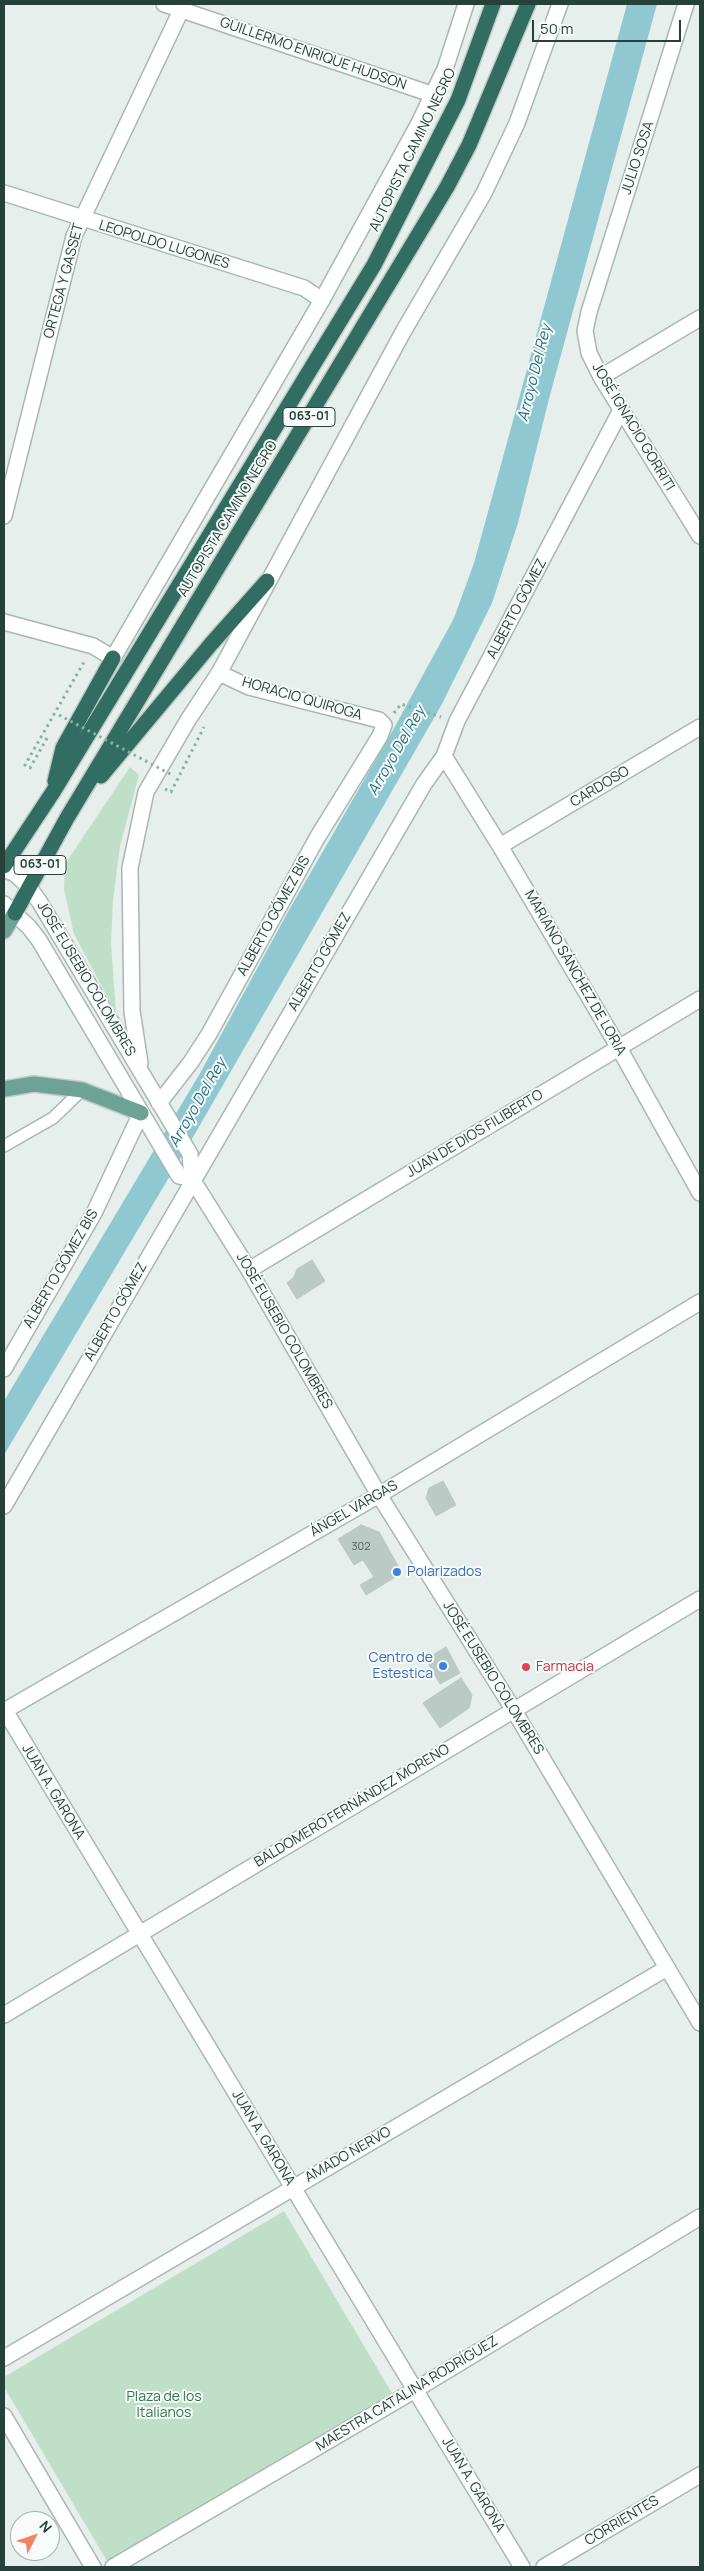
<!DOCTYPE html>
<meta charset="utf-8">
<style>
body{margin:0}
#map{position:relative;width:704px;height:2571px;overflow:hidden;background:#e6efeb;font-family:Manrope,sans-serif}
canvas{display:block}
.frame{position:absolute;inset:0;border:5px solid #254139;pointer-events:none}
.north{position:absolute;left:10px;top:2511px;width:50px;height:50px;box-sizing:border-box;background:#f7fbf9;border:1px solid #a3b1ac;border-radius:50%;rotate:49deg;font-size:14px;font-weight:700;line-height:20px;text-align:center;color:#254139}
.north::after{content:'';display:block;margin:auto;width:18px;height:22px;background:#ef8564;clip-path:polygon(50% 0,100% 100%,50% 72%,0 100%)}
.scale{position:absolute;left:532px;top:20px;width:149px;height:22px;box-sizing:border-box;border:2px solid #254139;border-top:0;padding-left:6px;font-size:15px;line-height:18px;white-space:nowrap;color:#254139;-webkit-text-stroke:4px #f7fbf9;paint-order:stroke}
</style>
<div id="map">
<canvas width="704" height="2571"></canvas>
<div class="frame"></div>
<div class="north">N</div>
<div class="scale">50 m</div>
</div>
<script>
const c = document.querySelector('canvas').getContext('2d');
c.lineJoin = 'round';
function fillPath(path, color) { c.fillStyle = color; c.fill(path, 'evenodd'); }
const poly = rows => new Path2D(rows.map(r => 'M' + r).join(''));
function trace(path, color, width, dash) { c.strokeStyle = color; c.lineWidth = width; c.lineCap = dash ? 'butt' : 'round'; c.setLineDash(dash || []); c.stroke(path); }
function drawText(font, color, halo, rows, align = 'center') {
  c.font = font + ' Manrope,sans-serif'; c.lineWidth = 4; c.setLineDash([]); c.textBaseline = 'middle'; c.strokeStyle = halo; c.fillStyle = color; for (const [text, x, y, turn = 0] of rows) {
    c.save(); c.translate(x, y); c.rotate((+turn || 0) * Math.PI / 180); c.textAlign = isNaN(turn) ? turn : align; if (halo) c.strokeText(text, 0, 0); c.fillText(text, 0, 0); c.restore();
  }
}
fillPath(poly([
 [130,767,139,775,120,846,113,900,111,943,116,1013,74,934,64,889,65,864],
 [284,2211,392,2393,107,2561,4,2387,4,2377]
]), '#c0dfc8');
fillPath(poly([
 [627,4,657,4,550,395,518,523,492,603,442,704,196,1132,4,1455,4,1401,199,1075,289,910,393,730,454,618,474,563]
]), '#90c8d2');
const building = poly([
 [312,1260,325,1281,297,1299,287,1283,294,1277,297,1269,312,1260],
 [443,1481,456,1505,436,1516,426,1498,429,1488,443,1481],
 [361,1525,379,1532,387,1546,354,1565,338,1539,361,1525],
 [387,1546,402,1573,366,1595,360,1585,374,1577,363,1560,387,1546],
 [446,1647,460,1673,440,1684,426,1659,446,1647],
 [461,1678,472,1695,469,1708,440,1728,423,1703,461,1678]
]);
fillPath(building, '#bbcac4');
trace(building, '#b9c8c2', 1);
const service = poly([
 [4,1146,53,1118,82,1090]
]);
const minor = poly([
 [164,4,434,95],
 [686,4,589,312,585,331,589,353,601,377,700,536],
 [4,193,304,288,322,300],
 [601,377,700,318],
 [4,516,74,236,184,4],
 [4,622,93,646,113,658],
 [444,756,500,846,619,1048,700,1193],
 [500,846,700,727],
 [159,1103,191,1062,209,1034,317,838,380,736,384,725,379,720,249,687,219,673],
 [249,1270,700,999],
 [4,1369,94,1213,141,1113],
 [4,1506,424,784,444,756,457,721,621,410],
 [4,1709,522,2567],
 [4,1711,379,1495,700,1302],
 [4,2015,700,1599],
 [4,2358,667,1968],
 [4,2416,93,2567],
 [113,2567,415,2390,700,2217],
 [544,2567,700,2475]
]);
const tertiary = poly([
 [113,658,322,300,419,123,445,69,466,4],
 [4,869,15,874,28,886,39,901,190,1154,192,1179,249,1270,379,1495,513,1709,700,2023],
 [4,904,29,927,39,940,179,1176,192,1179],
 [140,1063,132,1011,130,868,146,792,188,720,219,673,403,332,484,193,517,123,560,4]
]);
const primary = poly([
 [4,931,15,913],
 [4,1089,34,1084,82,1090,141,1113]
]);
const motorway = poly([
 [101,776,211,644,267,581],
 [55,781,63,748,113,658],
 [4,866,53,792,374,265,458,100,493,4],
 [15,913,67,818,447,187,469,145,528,4]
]);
trace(service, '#a8b7b2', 14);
trace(minor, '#a8b7b2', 18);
trace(tertiary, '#a8b7b2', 18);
trace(primary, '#c2cac8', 18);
trace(motorway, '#c2cac8', 18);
trace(poly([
 [394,713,401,704,441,717],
 [47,738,30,768,25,765,84,662],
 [165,789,171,792,204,727]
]), '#87b1a4', 3, [2.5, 4]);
trace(service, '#fff', 11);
trace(minor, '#fff', 15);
trace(tertiary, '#fff', 15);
trace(primary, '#6ca395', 15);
trace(motorway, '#316d60', 15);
trace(poly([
 [59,715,174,776]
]), '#87b1a4', 3, [2.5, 4]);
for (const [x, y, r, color] of [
 [397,1572,5,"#3f7fe0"],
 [443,1666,5,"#3f7fe0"],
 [526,1667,5,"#e0444e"]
]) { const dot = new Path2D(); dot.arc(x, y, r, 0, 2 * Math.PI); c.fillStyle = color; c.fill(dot); trace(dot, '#f7fbf9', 2); }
drawText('11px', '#4a635c', null, [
 ["302",361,1547]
]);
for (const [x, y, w] of [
 [309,417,52],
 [40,865,52]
]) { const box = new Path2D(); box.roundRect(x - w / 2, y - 9.5, w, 19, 4); c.fillStyle = '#f7fbf9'; c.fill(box); trace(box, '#254139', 1); }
drawText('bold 12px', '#254139', null, [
 ["063-01",309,417],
 ["063-01",40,865]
]);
drawText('14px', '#254139', '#f7fbf9', [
 ["GUILLERMO ENRIQUE HUDSON",313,54,19],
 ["AUTOPISTA CAMINO NEGRO",413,150,-64],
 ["JULIO SOSA",638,158,-72],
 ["LEOPOLDO LUGONES",164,245,17],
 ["ORTEGA Y GASSET",64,281,-75],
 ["JOSÉ IGNACIO GORRITI",633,427,59],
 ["AUTOPISTA CAMINO NEGRO",228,519,-59],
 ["ALBERTO GÓMEZ",517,609,-62],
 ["HORACIO QUIROGA",302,699,16],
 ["CARDOSO",600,787,-31],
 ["ALBERTO GÓMEZ BIS",274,916,-61],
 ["ALBERTO GÓMEZ",320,962,-60],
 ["MARIANO SÁNCHEZ DE LORIA",575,973,60],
 ["JOSÉ EUSEBIO COLOMBRES",86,979,59],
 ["JUAN DE DIOS FILIBERTO",475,1134,-31],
 ["ALBERTO GÓMEZ BIS",61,1269,-60],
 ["ALBERTO GÓMEZ",116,1312,-60],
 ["JOSÉ EUSEBIO COLOMBRES",284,1331,60],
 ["ÁNGEL VARGAS",354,1509,-30],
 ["JOSÉ EUSEBIO COLOMBRES",493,1678,58],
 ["JUAN A. GARONA",53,1792,59],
 ["BALDOMERO FERNÁNDEZ MORENO",352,1806,-31],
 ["JUAN A. GARONA",263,2138,59],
 ["AMADO NERVO",348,2155,-30],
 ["MAESTRA CATALINA RODRÍGUEZ",407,2394,-31],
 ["JUAN A. GARONA",473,2485,59],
 ["CORRIENTES",622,2521,-31]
]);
drawText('14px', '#366cbe', '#f7fbf9', [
 ["Polarizados",407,1572],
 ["Centro de",433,1658,"right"],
 ["Estestica",433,1674,"right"]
], 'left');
drawText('14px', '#be3a42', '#f7fbf9', [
 ["Farmacia",536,1667]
], 'left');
drawText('14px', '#30774b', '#f7fbf9', [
 ["Plaza de los",164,2397],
 ["Italianos",164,2413]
]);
drawText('italic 15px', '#1f6d7d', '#f7fbf9', [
 ["Arroyo Del Rey",535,373,-76],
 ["Arroyo Del Rey",397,751,-60],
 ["Arroyo Del Rey",198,1103,-60]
]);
</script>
